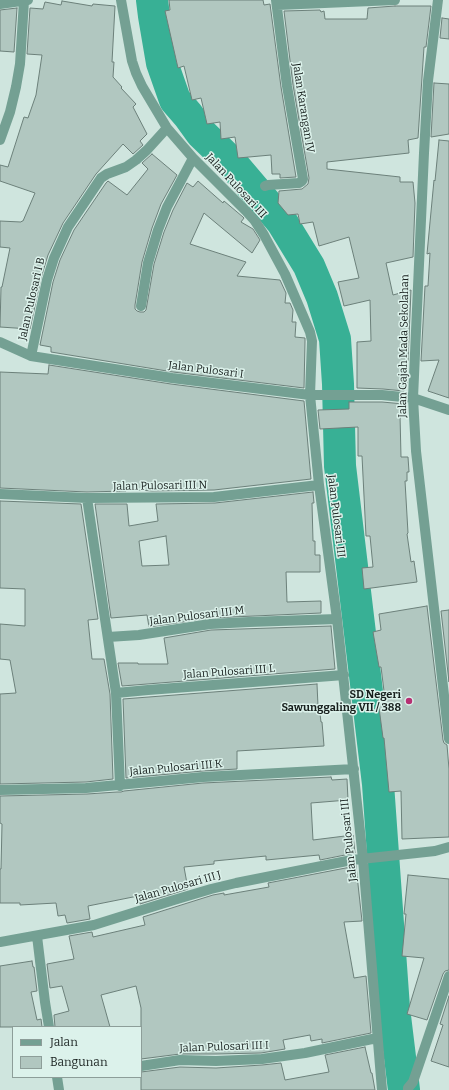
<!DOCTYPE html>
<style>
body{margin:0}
#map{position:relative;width:449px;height:1090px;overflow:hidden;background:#cfe5de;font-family:Bitter,serif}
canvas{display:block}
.legend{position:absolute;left:12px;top:1026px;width:130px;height:52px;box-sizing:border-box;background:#dcf2eb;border:1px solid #8d9e99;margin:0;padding:5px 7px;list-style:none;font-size:12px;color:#171f1d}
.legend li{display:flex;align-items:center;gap:8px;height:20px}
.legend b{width:20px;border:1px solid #8d9e99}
</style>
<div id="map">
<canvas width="449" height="1090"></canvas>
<ul class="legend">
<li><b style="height:5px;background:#74a093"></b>Jalan</li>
<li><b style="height:11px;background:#b1c7c0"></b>Bangunan</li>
</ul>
</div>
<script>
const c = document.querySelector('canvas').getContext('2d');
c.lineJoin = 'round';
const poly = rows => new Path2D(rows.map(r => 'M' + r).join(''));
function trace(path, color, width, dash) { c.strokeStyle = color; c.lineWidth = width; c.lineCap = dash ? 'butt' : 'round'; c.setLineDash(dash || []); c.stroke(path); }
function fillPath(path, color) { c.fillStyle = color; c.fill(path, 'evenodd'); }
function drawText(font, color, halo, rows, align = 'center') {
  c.font = font + ' Bitter,serif'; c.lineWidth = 3; c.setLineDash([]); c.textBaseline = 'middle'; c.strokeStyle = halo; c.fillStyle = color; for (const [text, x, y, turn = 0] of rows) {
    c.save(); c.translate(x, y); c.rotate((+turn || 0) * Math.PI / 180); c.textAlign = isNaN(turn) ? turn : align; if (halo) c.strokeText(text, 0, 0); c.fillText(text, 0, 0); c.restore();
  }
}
trace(poly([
 [152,0,154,16,162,63,175,100,188,115,201,133,231,162,282,222,309,266,322,297,335,339,338,384,340,466,378,784,394,1008,404,1090]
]), '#38b095', 32);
const building = poly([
 [169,0,263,0,264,5,270,4,281,87,296,177,280,178,280,174,272,174,271,155,238,158,235,137,221,139,220,122,207,124,201,98,192,100,184,66,178,68,165,11,170,10,169,0],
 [62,1,92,6,93,4,115,6,112,62,114,62,113,77,122,87,121,88,136,104,133,107,147,134,140,141,143,145,133,154,123,144,96,174,63,223,48,255,41,278,30,329,0,327,1,287,2,287,10,248,0,247,0,221,21,222,22,221,23,221,35,193,0,181,0,165,8,167,24,117,28,118,36,95,42,55,27,54,30,8,43,9,45,2,61,5,62,1],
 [395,6,431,6,426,47,424,47,418,138,408,140,409,153,327,162,327,169,400,177,400,182,413,182,415,203,413,257,386,263,393,295,411,290,408,361,406,361,407,383,403,382,404,391,383,389,357,388,357,342,371,341,370,300,344,306,338,282,359,278,349,237,319,246,313,222,300,224,298,214,288,215,278,203,279,191,302,189,308,184,309,178,293,85,284,11,320,10,321,12,324,11,325,19,367,19,368,8,395,6],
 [17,8,14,52,0,51,0,10,17,8],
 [442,18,449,19,449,39,440,38,442,18],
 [434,83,449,84,449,134,431,137,434,83],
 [439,140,449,141,449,398,428,391,439,360,421,361,425,286,428,286,430,253,427,254,434,180,435,181,439,140],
 [152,154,177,175,161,204,152,228,142,262,135,305,135,309,137,311,140,312,144,312,146,310,154,264,164,232,173,210,187,183,193,187,198,181,223,203,224,201,243,217,244,218,241,222,253,229,260,240,252,253,204,213,190,244,246,262,237,276,280,280,286,293,285,303,290,303,293,310,292,322,296,322,295,337,305,338,305,342,304,388,173,372,51,352,51,347,40,345,53,282,60,260,74,230,106,183,108,181,127,195,148,169,142,163,152,154],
 [49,365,171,384,304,401,311,479,214,490,152,491,126,489,126,491,87,492,0,488,0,372,48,374,49,365],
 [349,402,382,402,404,404,404,414,400,415,401,457,408,457,409,472,407,472,407,481,405,481,408,533,407,534,411,562,414,561,417,582,364,589,362,568,373,567,370,536,366,536,362,456,358,456,358,427,320,429,318,410,349,409,349,402],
 [313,492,314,503,312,503,313,541,315,541,315,555,320,555,320,572,286,572,287,602,321,601,321,613,210,618,149,627,147,615,111,618,95,504,127,504,129,526,158,521,156,504,215,503,313,492],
 [166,536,169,565,142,566,139,541,166,536],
 [0,501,81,504,98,619,88,620,92,659,104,659,110,694,113,779,86,782,0,784,0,694,16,693,10,660,0,659,0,624,25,626,25,589,0,588,0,501],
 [427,606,443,740,444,743,447,745,449,769,449,837,402,839,401,791,389,792,384,738,383,738,378,700,385,699,381,667,379,667,373,632,381,630,379,614,427,606],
 [449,610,449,682,441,611,449,610],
 [331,626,335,669,122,686,118,663,138,663,138,664,168,664,164,638,211,630,331,626],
 [317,684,318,706,319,706,321,722,322,722,324,746,237,751,237,769,203,771,126,778,123,699,317,684],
 [331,777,332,780,347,779,348,800,311,803,313,840,353,835,355,853,320,860,319,855,266,860,266,856,214,861,214,864,184,867,188,889,140,904,138,896,88,906,90,919,67,923,65,915,58,916,56,903,20,905,20,903,0,903,0,869,1,869,2,824,0,823,0,796,87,794,117,792,121,792,124,791,203,783,331,777],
 [356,866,362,921,344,922,354,978,366,976,371,1033,322,1043,322,1039,311,1041,310,1035,283,1040,285,1049,261,1053,216,1054,180,1054,141,1059,141,1008,136,986,101,995,110,1027,55,1027,54,1015,69,1011,62,986,50,988,47,964,74,959,69,936,92,932,93,937,145,925,143,917,213,895,224,893,224,895,269,887,268,883,356,866],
 [408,875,449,879,449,970,445,971,443,974,427,1020,407,1014,424,958,402,956,406,914,404,914,408,875],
 [32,961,33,967,34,967,37,991,31,992,37,1020,41,1019,42,1027,0,1027,0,966,32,961],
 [449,996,449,1067,431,1061,443,1025,440,1024,449,996],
 [365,1047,371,1073,372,1073,375,1090,141,1090,141,1072,180,1067,216,1068,262,1065,281,1063,285,1080,329,1072,325,1055,365,1047]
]);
fillPath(building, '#b1c7c0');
trace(building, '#6c807a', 1);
trace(poly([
 [121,0,132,61,136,73,142,86,167,128,193,158,246,211,255,221,264,235,285,274,310,332,312,341,310,395,319,485,337,619,363,859,382,1090],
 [438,0,428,81,424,153,413,398,416,451,449,739],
 [0,4,28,0],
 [277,5,395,0],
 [0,140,10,112,16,87,20,64,24,1],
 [265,186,268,185,299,183,302,181,303,179,287,86,276,0],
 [141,306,148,263,158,230,167,207,193,158],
 [0,342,31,356,172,378,310,395,382,395,413,398,449,410],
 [31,356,47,280,54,258,68,227,101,178,107,174,126,167,136,160,147,150,167,128],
 [0,494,87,498,214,497,319,485],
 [87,498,116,693,120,786],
 [108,637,139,635,210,624,249,622,337,619],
 [116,693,148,690,344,675],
 [0,790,86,788,203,777,354,769],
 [37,936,45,1002,49,1027],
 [0,942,94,925,174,900,211,889,236,883,352,860,435,851,449,847],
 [141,1066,180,1060,216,1061,262,1059,305,1053,377,1038],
 [57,1077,59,1090],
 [408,1090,408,1088,413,1082,449,976]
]), '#74a093', 10);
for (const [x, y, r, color] of [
 [409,701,4,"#b63073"]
]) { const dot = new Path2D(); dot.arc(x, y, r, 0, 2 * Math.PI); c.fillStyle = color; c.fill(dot); trace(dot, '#dcf2eb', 1.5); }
drawText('11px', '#171f1d', '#dcf2eb', [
 ["Jalan Karangan IV",303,108,81],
 ["Jalan Pulosari III",236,186,47],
 ["Jalan Pulosari I B",32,299,-77],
 ["Jalan Gajah Mada Sekolahan",404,346,-89],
 ["Jalan Pulosari I",206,370,7],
 ["Jalan Pulosari III N",160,486,-1],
 ["Jalan Pulosari III",336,516,83],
 ["Jalan Pulosari III M",197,616,-7],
 ["Jalan Pulosari III L",229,672,-4],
 ["Jalan Pulosari III K",176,768,-5],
 ["Jalan Pulosari III",349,840,-96],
 ["Jalan Pulosari III J",178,887,-16],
 ["Jalan Pulosari III I",224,1047,-2]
]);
drawText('bold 11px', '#171f1d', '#dcf2eb', [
 ["SD Negeri",401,695],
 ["Sawunggaling VII / 388",401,708]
], 'right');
</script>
